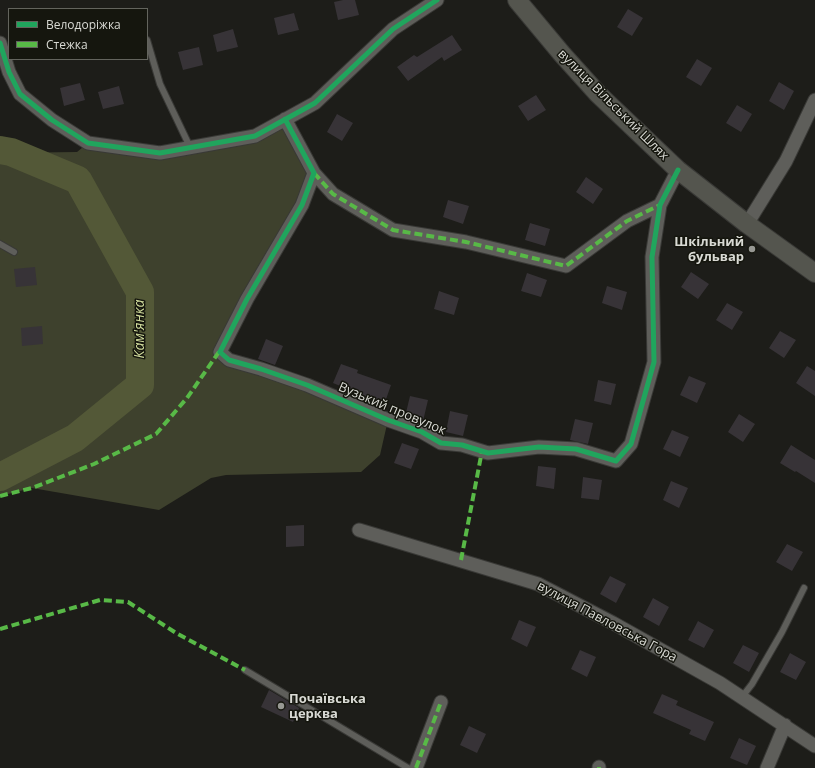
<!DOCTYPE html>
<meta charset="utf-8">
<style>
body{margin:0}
#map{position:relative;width:815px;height:768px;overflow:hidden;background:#1d1d19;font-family:"Open Sans",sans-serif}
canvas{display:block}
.legend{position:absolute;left:8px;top:8px;width:140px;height:52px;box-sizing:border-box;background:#15160e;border:1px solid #63645d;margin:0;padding:5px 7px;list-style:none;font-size:12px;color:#d9dad4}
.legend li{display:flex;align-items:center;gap:8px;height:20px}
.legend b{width:20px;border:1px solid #63645d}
</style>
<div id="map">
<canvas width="815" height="768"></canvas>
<ul class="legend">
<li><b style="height:5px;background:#20a55d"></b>Велодоріжка</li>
<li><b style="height:5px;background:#58b947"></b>Стежка</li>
</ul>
</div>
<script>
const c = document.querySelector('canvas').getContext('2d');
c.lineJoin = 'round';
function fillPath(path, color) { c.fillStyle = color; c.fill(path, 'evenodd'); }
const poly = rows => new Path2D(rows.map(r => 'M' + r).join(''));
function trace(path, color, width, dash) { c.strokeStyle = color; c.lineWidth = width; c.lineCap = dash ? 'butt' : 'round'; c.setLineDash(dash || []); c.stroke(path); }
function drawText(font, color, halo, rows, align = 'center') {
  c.font = font + ' "Open Sans",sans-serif'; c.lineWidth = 3; c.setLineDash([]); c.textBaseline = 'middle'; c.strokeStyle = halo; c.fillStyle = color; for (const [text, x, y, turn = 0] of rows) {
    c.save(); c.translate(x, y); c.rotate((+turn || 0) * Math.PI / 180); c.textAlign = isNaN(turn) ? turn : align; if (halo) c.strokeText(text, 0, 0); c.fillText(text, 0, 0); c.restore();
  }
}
fillPath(poly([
 [285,119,314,173,220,352,388,420,380,455,361,472,226,475,211,478,159,510,32,488,0,496,0,153,77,152,88,143,160,153,255,136]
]), '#3e412d');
trace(poly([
 [0,150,11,152,78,180,140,292,140,385,75,438,0,477]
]), '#535837', 28);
fillPath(poly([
 [343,0,355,0,359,15,338,20,334,2],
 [628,9,643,18,632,36,617,27],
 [294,13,299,30,278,35,274,18],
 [233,29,238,47,217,52,213,35],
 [452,35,462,50,444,61,442,57,408,81,397,67,414,55,417,57],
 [199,47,203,65,183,70,178,52],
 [697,59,712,68,701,86,686,77],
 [779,82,794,91,784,110,769,101],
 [80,83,85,100,64,106,60,88],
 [119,86,124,104,103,109,98,92],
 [536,95,546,110,528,121,518,106],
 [737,105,752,114,741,132,726,123],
 [337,114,353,123,342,141,327,132],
 [586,177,603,189,593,204,576,192],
 [448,200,469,206,463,224,443,217],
 [530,223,550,229,545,246,525,240],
 [35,267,37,285,16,287,14,269],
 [691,272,709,284,698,299,681,287],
 [527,273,547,280,541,297,521,291],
 [607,286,627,292,622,310,602,303],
 [439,291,459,298,454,315,434,309],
 [727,303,743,312,732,330,716,320],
 [42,326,43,344,22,346,21,328],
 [780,331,796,340,784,358,769,348],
 [266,339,283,346,275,365,258,359],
 [341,364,358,370,357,373,391,385,384,405,367,398,367,397,333,383],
 [807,366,815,371,815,396,796,383],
 [689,376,706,383,697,403,680,395],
 [598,380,616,384,611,405,594,401],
 [410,396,428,400,423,421,405,417],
 [450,411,468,415,463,436,446,432],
 [739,414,755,424,743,442,728,432],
 [575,419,593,423,588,444,570,440],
 [672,430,689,437,680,457,663,449],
 [402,443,419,449,411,469,394,463],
 [791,445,815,460,815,483,796,471,795,472,780,463],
 [538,466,556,468,554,489,536,486],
 [583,477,602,480,599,500,581,498],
 [671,481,688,488,679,508,663,500],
 [304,525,304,546,286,547,286,526],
 [787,544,803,552,792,571,776,562],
 [610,576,626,584,616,603,600,594],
 [653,598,669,607,659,626,643,617],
 [519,620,536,627,527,647,511,639],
 [698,621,714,630,704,648,688,640],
 [743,645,759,653,749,672,733,663],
 [580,650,596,657,587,677,571,669],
 [790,653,806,662,796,680,780,672],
 [269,690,299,708,293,722,261,707],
 [662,694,678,701,676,705,714,722,705,741,689,734,691,730,653,713],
 [469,726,486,734,477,753,460,745],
 [739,738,756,746,747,765,730,758]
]), '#373337');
const lane = poly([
 [147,40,160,84,190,147],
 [0,244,14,252],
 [245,670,408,768],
 [742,697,752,684,782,632,804,588]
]);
const street = poly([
 [0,43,9,72,20,94,52,120,88,143,160,153,255,136,315,103,393,29,437,0],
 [285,119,314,173,302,205,247,299,220,352,229,360,261,369,307,385,388,420,422,432,441,443,462,445,488,453,539,447,576,449,616,461,631,444,654,362,652,257,660,205,678,170],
 [314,173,333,194,393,230,466,242,566,266,627,221,660,205],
 [747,224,786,161,815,100],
 [359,530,538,584,613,623,720,683,815,746],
 [416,768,441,702],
 [599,768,599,767],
 [767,768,785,725]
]);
const secondary = poly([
 [517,0,562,54,598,94,678,170,747,224,815,273]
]);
trace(lane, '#393936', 8);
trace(street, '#393936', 15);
trace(secondary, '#393936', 20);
trace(lane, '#5e5e5a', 6);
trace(street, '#5e5e5a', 13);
trace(secondary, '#54554e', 18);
trace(poly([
 [314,173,333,194,393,230,466,242,566,266,627,221,660,205],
 [0,496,32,488,94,464,156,434,187,398,221,349],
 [461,560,482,451],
 [0,629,100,600,128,602,176,633,245,670],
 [416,768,441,702],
 [599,768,599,767]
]), '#58b947', 4, [8, 4]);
trace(poly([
 [0,43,9,72,20,94,52,120,88,143,160,153,255,136,315,103,393,29,437,0],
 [285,119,314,173,302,205,247,299,220,352,229,360,261,369,307,385,388,420,422,432,441,443,462,445,488,453,539,447,576,449,616,461,631,444,654,362,652,257,660,205,678,170]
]), '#20a55d', 5);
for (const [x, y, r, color] of [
 [752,249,4,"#979893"],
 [281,706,4,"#979893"]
]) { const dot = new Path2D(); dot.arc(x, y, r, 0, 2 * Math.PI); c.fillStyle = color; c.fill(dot); trace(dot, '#15160e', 1.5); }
drawText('13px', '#d9dad4', '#15160e', [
 ["вулиця Вільський Шлях",613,105,45],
 ["Вузький провулок",392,409,23],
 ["вулиця Павловська Гора",607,622,28]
]);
drawText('bold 13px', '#d9dad4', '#15160e', [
 ["Шкільний",744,242],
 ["бульвар",744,257],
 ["Почаївська",289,699,"left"],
 ["церква",289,714,"left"]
], 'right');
drawText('italic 14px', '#d2dd9d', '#15160e', [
 ["Кам'янка",140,329,-90]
]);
</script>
